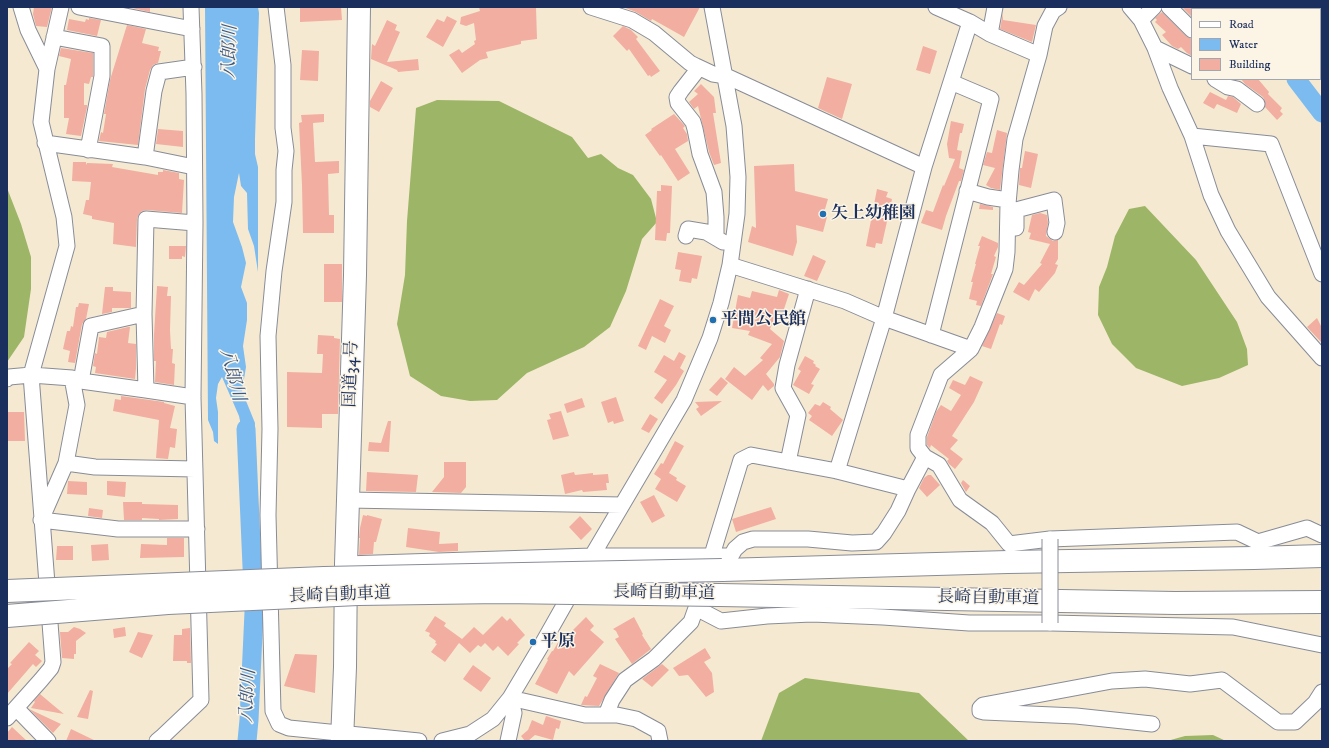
<!DOCTYPE html>
<meta charset="utf-8">
<style>
body{margin:0}
#map{position:relative;width:1329px;height:748px;overflow:hidden;background:#f5ead1;font-family:"IM FELL DW Pica",serif}
canvas{display:block}
.frame{position:absolute;inset:0;border:8px solid #1b2f5e;pointer-events:none}
.legend{position:absolute;left:1191px;top:8px;width:130px;height:72px;box-sizing:border-box;background:#fcf5e5;border:1px solid #a2a6af;margin:0;padding:5px 7px;list-style:none;font-size:12px;color:#1b2f5e}
.legend li{display:flex;align-items:center;gap:8px;height:20px}
.legend b{width:20px;border:1px solid #a2a6af}
</style>
<div id="map">
<canvas width="1329" height="748"></canvas>
<div class="frame"></div>
<ul class="legend">
<li><b style="height:5px;background:#fff"></b>Road</li>
<li><b style="height:11px;background:#7cbbf0"></b>Water</li>
<li><b style="height:11px;background:#f2aea0"></b>Building</li>
</ul>
</div>
<script>
const c = document.querySelector('canvas').getContext('2d');
c.lineJoin = 'round';
function fillPath(path, color) { c.fillStyle = color; c.fill(path, 'evenodd'); }
const poly = rows => new Path2D(rows.map(r => 'M' + r).join(''));
function trace(path, color, width, dash) { c.strokeStyle = color; c.lineWidth = width; c.lineCap = dash ? 'butt' : 'round'; c.setLineDash(dash || []); c.stroke(path); }
function drawText(font, color, halo, rows, align = 'center') {
  c.font = font + ' "IM FELL DW Pica","Noto Serif JP",serif'; c.lineWidth = 3; c.setLineDash([]); c.textBaseline = 'middle'; c.strokeStyle = halo; c.fillStyle = color; for (const [text, x, y, turn = 0] of rows) {
    c.save(); c.translate(x, y); c.rotate((+turn || 0) * Math.PI / 180); c.textAlign = isNaN(turn) ? turn : align; if (halo) c.strokeText(text, 0, 0); c.fillText(text, 0, 0); c.restore();
  }
}
fillPath(poly([
 [437,100,499,101,572,137,588,158,601,154,618,168,633,175,651,199,657,222,642,239,626,291,610,327,584,347,527,373,497,400,470,401,441,396,410,376,397,324,405,275,407,221,416,108],
 [7,188,21,224,31,257,31,289,24,337,7,362],
 [1145,206,1196,260,1237,322,1247,349,1248,365,1219,378,1182,386,1136,368,1112,344,1098,315,1099,287,1107,267,1115,236,1129,209],
 [805,678,919,693,969,741,761,741,779,693],
 [1213,735,1226,741,1167,741,1185,736]
]), '#9db566');
fillPath(poly([
 [205,7,258,7,259,13,255,139,255,154,258,167,258,272,254,246,248,229,247,193,241,186,239,173,234,197,233,222,242,247,246,263,241,287,247,303,247,320,243,346,246,367,242,391,255,423,251,474,239,416,222,377,218,384,216,398,218,412,218,444,214,441,213,432,208,420]
]), '#7cbbf0');
trace(poly([
 [1219,7,1220,9],
 [1296,79,1322,113],
 [246,429,254,612,249,720,247,741]
]), '#7cbbf0', 19);
fillPath(poly([
 [34,7,52,7,47,27,36,26,33,14],
 [132,7,150,7,150,12,132,8],
 [300,7,341,7,342,20,300,22],
 [479,7,536,7,537,39,521,41,521,44,486,52,488,58,480,60,462,73,449,55,459,49,462,53,475,44,474,41,476,40,474,23,466,26,460,24,461,17,480,11],
 [623,7,700,7,684,37,652,19,651,21,636,12],
 [1182,7,1192,7,1192,17],
 [1162,12,1186,36,1192,39,1192,56,1187,53,1181,47,1178,49,1172,46,1162,35,1166,32,1155,22,1157,20,1155,18],
 [1003,13,1003,20,1036,25,1032,42,1000,29],
 [447,16,457,21,443,47,426,37,437,19,444,22],
 [89,18,101,20,97,36,67,30,69,19,85,22,86,19,89,20],
 [387,20,397,25,395,30,400,32,387,62,418,59,419,70,398,72,397,70,371,59,372,44,375,46],
 [127,25,146,29,142,43,159,47,158,51,161,51,158,63,153,65,150,70,145,89,138,145,99,141,101,132,103,133,106,114,104,114,110,80],
 [623,26,631,30,638,37,636,39,660,71,651,77,650,75,648,76,629,49,627,51,613,36],
 [923,46,937,51,930,74,916,70],
 [61,48,93,53,93,77,91,77,89,84,84,83,84,105,87,105,87,107,81,136,66,134,69,118,64,118,64,85,66,85,71,59,59,56],
 [302,50,319,51,318,81,300,80],
 [827,77,852,84,842,119,818,108],
 [1241,79,1258,79,1269,92,1268,94,1282,108,1280,111,1283,114,1277,120,1265,107,1265,101,1263,97,1245,84],
 [381,81,393,88,379,112,370,107,370,101],
 [701,84,714,97,716,113,713,113,721,163,714,165,709,152,698,106,694,109,689,102,698,94,694,91],
 [1210,92,1226,100,1228,96,1233,97,1241,104,1237,113,1217,104,1214,109,1203,103],
 [324,114,324,122,313,123,315,162,339,161,339,173,328,174,329,215,334,215,334,233,303,233,302,185,299,123,302,122,301,115],
 [674,114,685,126,683,128,687,134,688,141,675,149,690,173,678,181,661,155,660,156,645,135,652,130,651,129],
 [951,121,964,124,962,133,960,133,957,150,962,151,959,168,964,170,961,181,959,181,946,216,942,230,921,223,926,210,933,212,943,185,944,186,955,159,949,158,947,144],
 [158,129,183,131,183,147,156,144],
 [997,130,1007,133,1000,190,991,188,986,185,995,168,983,165,987,152,992,153],
 [1025,151,1038,154,1031,188,1019,185,1020,168,1022,168],
 [73,162,86,162,86,165,87,163,113,164,112,167,158,175,158,172,163,172,163,170,179,173,179,179,184,180,182,213,147,210,142,211,139,214,137,219,136,247,113,244,114,223,92,219,92,216,83,214,86,200,89,200,91,182,72,181],
 [794,164,795,191,828,199,823,216,827,217,823,232,796,225,797,242,793,256,748,242,752,226,756,228,754,166],
 [661,185,672,186,670,233,667,233,666,241,655,240,657,191,661,191],
 [877,189,888,192,886,197,892,199,882,244,876,243,875,248,866,246],
 [980,204,993,207,993,210,979,209],
 [1040,213,1047,215,1048,223,1046,236,1053,241,1058,240,1058,259,1055,264,1058,265,1055,273,1039,292,1035,289,1029,301,1013,292,1019,282,1024,285,1042,264,1040,263,1050,244,1029,239,1031,233,1028,232,1032,215],
 [982,236,998,243,998,247,994,256,996,257,991,274,993,274,981,306,976,305,977,301,969,299,973,282,971,282,976,264,975,264,980,246,978,246],
 [169,246,186,246,185,257,182,256,182,259,169,259],
 [678,252,702,256,697,279,692,278,691,283,679,281,681,270,675,269],
 [813,255,826,261,817,281,804,276],
 [324,264,342,264,342,302,324,302],
 [157,286,168,287,167,296,171,296,170,330,171,349,173,349,172,363,175,364,174,385,155,382,156,361,154,361,154,335],
 [105,287,113,287,113,291,131,292,131,308,112,308,112,312,102,314],
 [779,290,789,294,781,318,775,317,770,329,784,341,780,357,766,374,774,384,774,386,768,391,763,385,752,400,725,379,734,367,745,376,763,360,760,358,772,344,748,335,750,331,732,328,738,295,750,298,752,291,777,297],
 [660,299,674,306,664,326,671,330,665,343,652,336,646,350,638,346],
 [79,303,89,304,86,319,82,324,75,363,68,362,70,351,63,349,67,331,70,331,71,326,73,327,76,307,78,307],
 [997,313,1005,316,1002,325,1000,324,991,349,982,346],
 [1317,318,1322,328,1322,343,1307,327],
 [128,327,130,327,128,343,136,344,136,368,135,379,95,373,96,367,93,366,95,353,97,354,99,337,106,338,107,332],
 [318,335,334,336,334,338,340,339,338,414,322,414,322,428,287,427,287,372,322,373,323,354,317,354],
 [679,352,686,356,680,368,684,371,676,385,662,404,654,398,667,380,654,372,664,355,674,361],
 [805,356,814,361,813,363,816,365,815,366,820,369,811,384,814,385,809,394,793,385,801,371,798,369],
 [970,376,983,382,974,402,952,436,958,440,950,449,963,459,955,469,949,464,947,461,949,459,931,445,930,448,927,445,927,437,936,412,941,405,951,411,961,395,949,388,953,380,965,385],
 [721,377,728,383,717,396,709,390],
 [121,396,164,402,164,403,175,406,170,428,177,429,175,448,170,447,168,459,156,458,159,420,113,411,115,399,121,400],
 [616,397,624,421,614,424,613,421,608,423,601,402],
 [582,398,585,407,567,413,564,404],
 [722,401,701,416,696,409,699,407,695,402],
 [823,402,831,407,830,409,843,420,832,436,809,420,812,416,808,413,815,404,820,406],
 [561,411,569,436,553,440,547,420,551,419,549,414],
 [7,412,24,412,25,441,8,441],
 [650,414,658,419,649,433,641,429],
 [388,421,391,421,389,452,368,451,369,442,381,443],
 [675,441,684,446,669,473,677,478,676,480,686,486,677,502,655,489,661,479,654,474,661,463,663,464],
 [444,462,466,462,466,487,461,493,432,492,444,477],
 [367,472,418,475,416,492,366,491],
 [574,472,575,475,593,473,593,475,608,474,609,483,606,483,607,490,583,492,582,490,565,494,561,475],
 [928,475,931,475,940,485,927,497,919,488,924,478],
 [963,480,970,486,966,492,961,483],
 [68,481,87,482,87,495,67,494],
 [107,481,126,482,125,497,107,495],
 [654,495,665,516,652,523,640,502],
 [123,502,142,502,142,504,178,505,178,519,159,520,159,519,142,518,142,520,124,520],
 [771,507,776,519,736,532,732,519],
 [89,508,103,510,102,518,88,516],
 [363,515,367,516,367,515,382,519,376,542,374,542,373,554,359,555,360,538,359,538,360,528],
 [580,516,592,529,581,540,569,527],
 [408,528,440,532,439,544,458,543,458,551,439,552,406,547],
 [167,538,184,538,184,557,140,558,141,544,167,545],
 [108,544,109,560,92,561,91,545],
 [57,546,73,546,73,560,56,560],
 [435,616,446,623,444,626,462,639,461,640,474,627,483,635,502,616,507,621,510,618,525,635,517,643,519,644,508,656,498,646,493,651,485,643,481,647,478,645,470,653,459,643,445,662,431,652,437,644,435,643,436,641,429,636,430,633,425,631],
 [586,617,594,626,590,630,604,642,574,676,569,671,557,694,535,684,548,660,547,659,552,651,553,651,564,632,568,635],
 [634,617,643,634,642,635,651,649,632,664,615,639,619,637,616,631,613,629],
 [74,627,80,629,86,633,76,641,76,654,74,654,74,659,62,658,60,632,68,632],
 [125,627,126,636,114,638,113,629],
 [190,628,191,663,187,663,187,661,173,661,174,635,182,635,182,629],
 [138,632,153,635,142,658,129,652],
 [29,642,39,651,35,655,42,661,36,667,33,664,7,694,7,669,12,664,10,663],
 [705,648,711,658,704,662,712,673,714,692,706,697,688,675,679,676,673,668],
 [295,654,317,655,315,693,284,686],
 [600,664,619,673,599,706,581,705,585,696,587,697,597,678,593,676],
 [662,664,669,670,652,687,642,679],
 [473,665,491,678,481,692,463,679],
 [90,690,93,691,88,719,77,717],
 [40,694,53,705,64,714,31,708,35,702,34,701],
 [29,709,61,724,53,733],
 [546,716,561,721,559,729,556,728,553,740,535,735,528,741,525,741,521,736,528,730,532,720,543,725],
 [12,727,27,741,7,741,7,733],
 [71,729,96,741,66,741]
]), '#f2aea0');
const minor = poly([
 [79,7,192,29],
 [276,7,283,65,283,128,286,151,284,170,284,202,274,271,268,336,270,429,268,515,273,711,279,724,289,728,419,741],
 [591,7,632,20,654,33,690,63,696,66,713,74,726,76,924,167],
 [1130,7,1141,20,1155,48,1170,88,1192,136,1211,195,1228,231,1268,297,1322,358],
 [1169,7,1192,30],
 [1141,20,1154,7],
 [970,22,990,34,1039,55],
 [990,34,995,7],
 [54,37,102,46,102,76,88,150],
 [1155,48,1192,66],
 [699,68,681,91,677,97,678,103,693,122,695,129,700,154,714,192,716,217,716,238],
 [47,69,61,7],
 [1215,79,1228,87,1237,89,1257,104],
 [1192,136,1271,144,1322,274],
 [45,143,145,157,194,167],
 [145,157,154,91,159,72,194,67],
 [967,191,988,197,1008,200],
 [1016,228,1016,210,1054,200,1057,223,1055,232],
 [686,236,688,229,706,232,723,242],
 [730,265,845,301,884,318,971,349,982,327,1005,269,1007,252,1008,204,1011,170,1015,139,1039,55,1045,26,1053,11,1059,7],
 [144,314,146,219,195,223],
 [931,335,991,99,951,82],
 [72,378,77,405,66,463,41,520,118,529,197,529],
 [7,379,9,377,31,375,72,378,81,381,146,390,144,314,91,326,81,381],
 [146,390,193,397],
 [925,457,918,448,918,435,941,375,971,349],
 [788,462,798,415,783,388,787,365,808,289],
 [66,463,95,467,195,469],
 [837,471,884,318,924,167,970,22,936,7],
 [348,500,622,505],
 [712,555,741,460,751,455,837,471,908,489,925,457,939,465,960,500,992,523,1009,544,1050,539,1237,532,1258,542,1307,528,1322,535],
 [707,562,696,608,721,621,767,616,812,614,883,617,969,623,1050,623,1233,627,1322,645],
 [346,564,592,556,731,556,735,549,743,542,753,539,808,539,852,543,876,542,884,533,898,511,908,489],
 [510,698,585,715,617,715,636,719,658,731,660,741],
 [16,708,48,741],
 [606,715,612,700,625,680,654,659,691,622,696,608],
 [7,718,41,680,51,668,53,662,31,375,67,246,64,217,41,122,47,69,28,30,21,7],
 [1152,724,1076,716,984,712,980,711,980,708,983,705,1112,681,1145,679,1190,684,1222,680,1278,722,1295,722,1315,703,1322,692],
 [157,741,163,736,201,700,193,397,195,223,194,94,191,7],
 [442,741,470,734,493,719,510,698,541,646,592,556,684,400,710,338,721,303,730,265,737,214,738,177,734,126,712,7],
 [508,741,514,713,510,698]
]);
const highway = poly([
 [722,570,1008,562,1254,558,1322,556],
 [719,595,1175,603,1322,602],
 [342,741,345,667,346,564,355,275,359,7]
]);
trace(minor, '#888c98', 17);
trace(highway, '#888c98', 24);
trace(minor, '#fff', 15);
trace(highway, '#fff', 22);
const minorBridge = poly([
 [1050,623,1050,539]
]);
const highwayBridge = poly([
 [7,591,324,578,722,570],
 [7,616,168,603,358,594,501,592,719,595]
]);
trace(minorBridge, '#888c98', 17, []);
trace(highwayBridge, '#888c98', 24, []);
trace(minorBridge, '#fff', 15);
trace(highwayBridge, '#fff', 22);
for (const [x, y, r, color] of [
 [823,214,4,"#1f6fb2"],
 [713,320,4,"#1f6fb2"],
 [533,642,4,"#1f6fb2"]
]) { const dot = new Path2D(); dot.arc(x, y, r, 0, 2 * Math.PI); c.fillStyle = color; c.fill(dot); trace(dot, '#fcf5e5', 1.5); }
drawText('bold 17px', '#1b2f5e', '#fcf5e5', [
 ["矢上幼稚園",831,214],
 ["平間公民館",721,320],
 ["平原",541,642]
], 'left');
drawText('17px', '#1b2f5e', '#fcf5e5', [
 ["国道34号",352,374,-88],
 ["長崎自動車道",664,594,1],
 ["長崎自動車道",340,596,-2],
 ["長崎自動車道",988,599,1]
]);
drawText('italic 18px', '#38598a', '#fcf5e5', [
 ["八郎川",231,52,-88],
 ["八郎川",231,375,75],
 ["八郎川",249,696,-87]
]);
</script>
